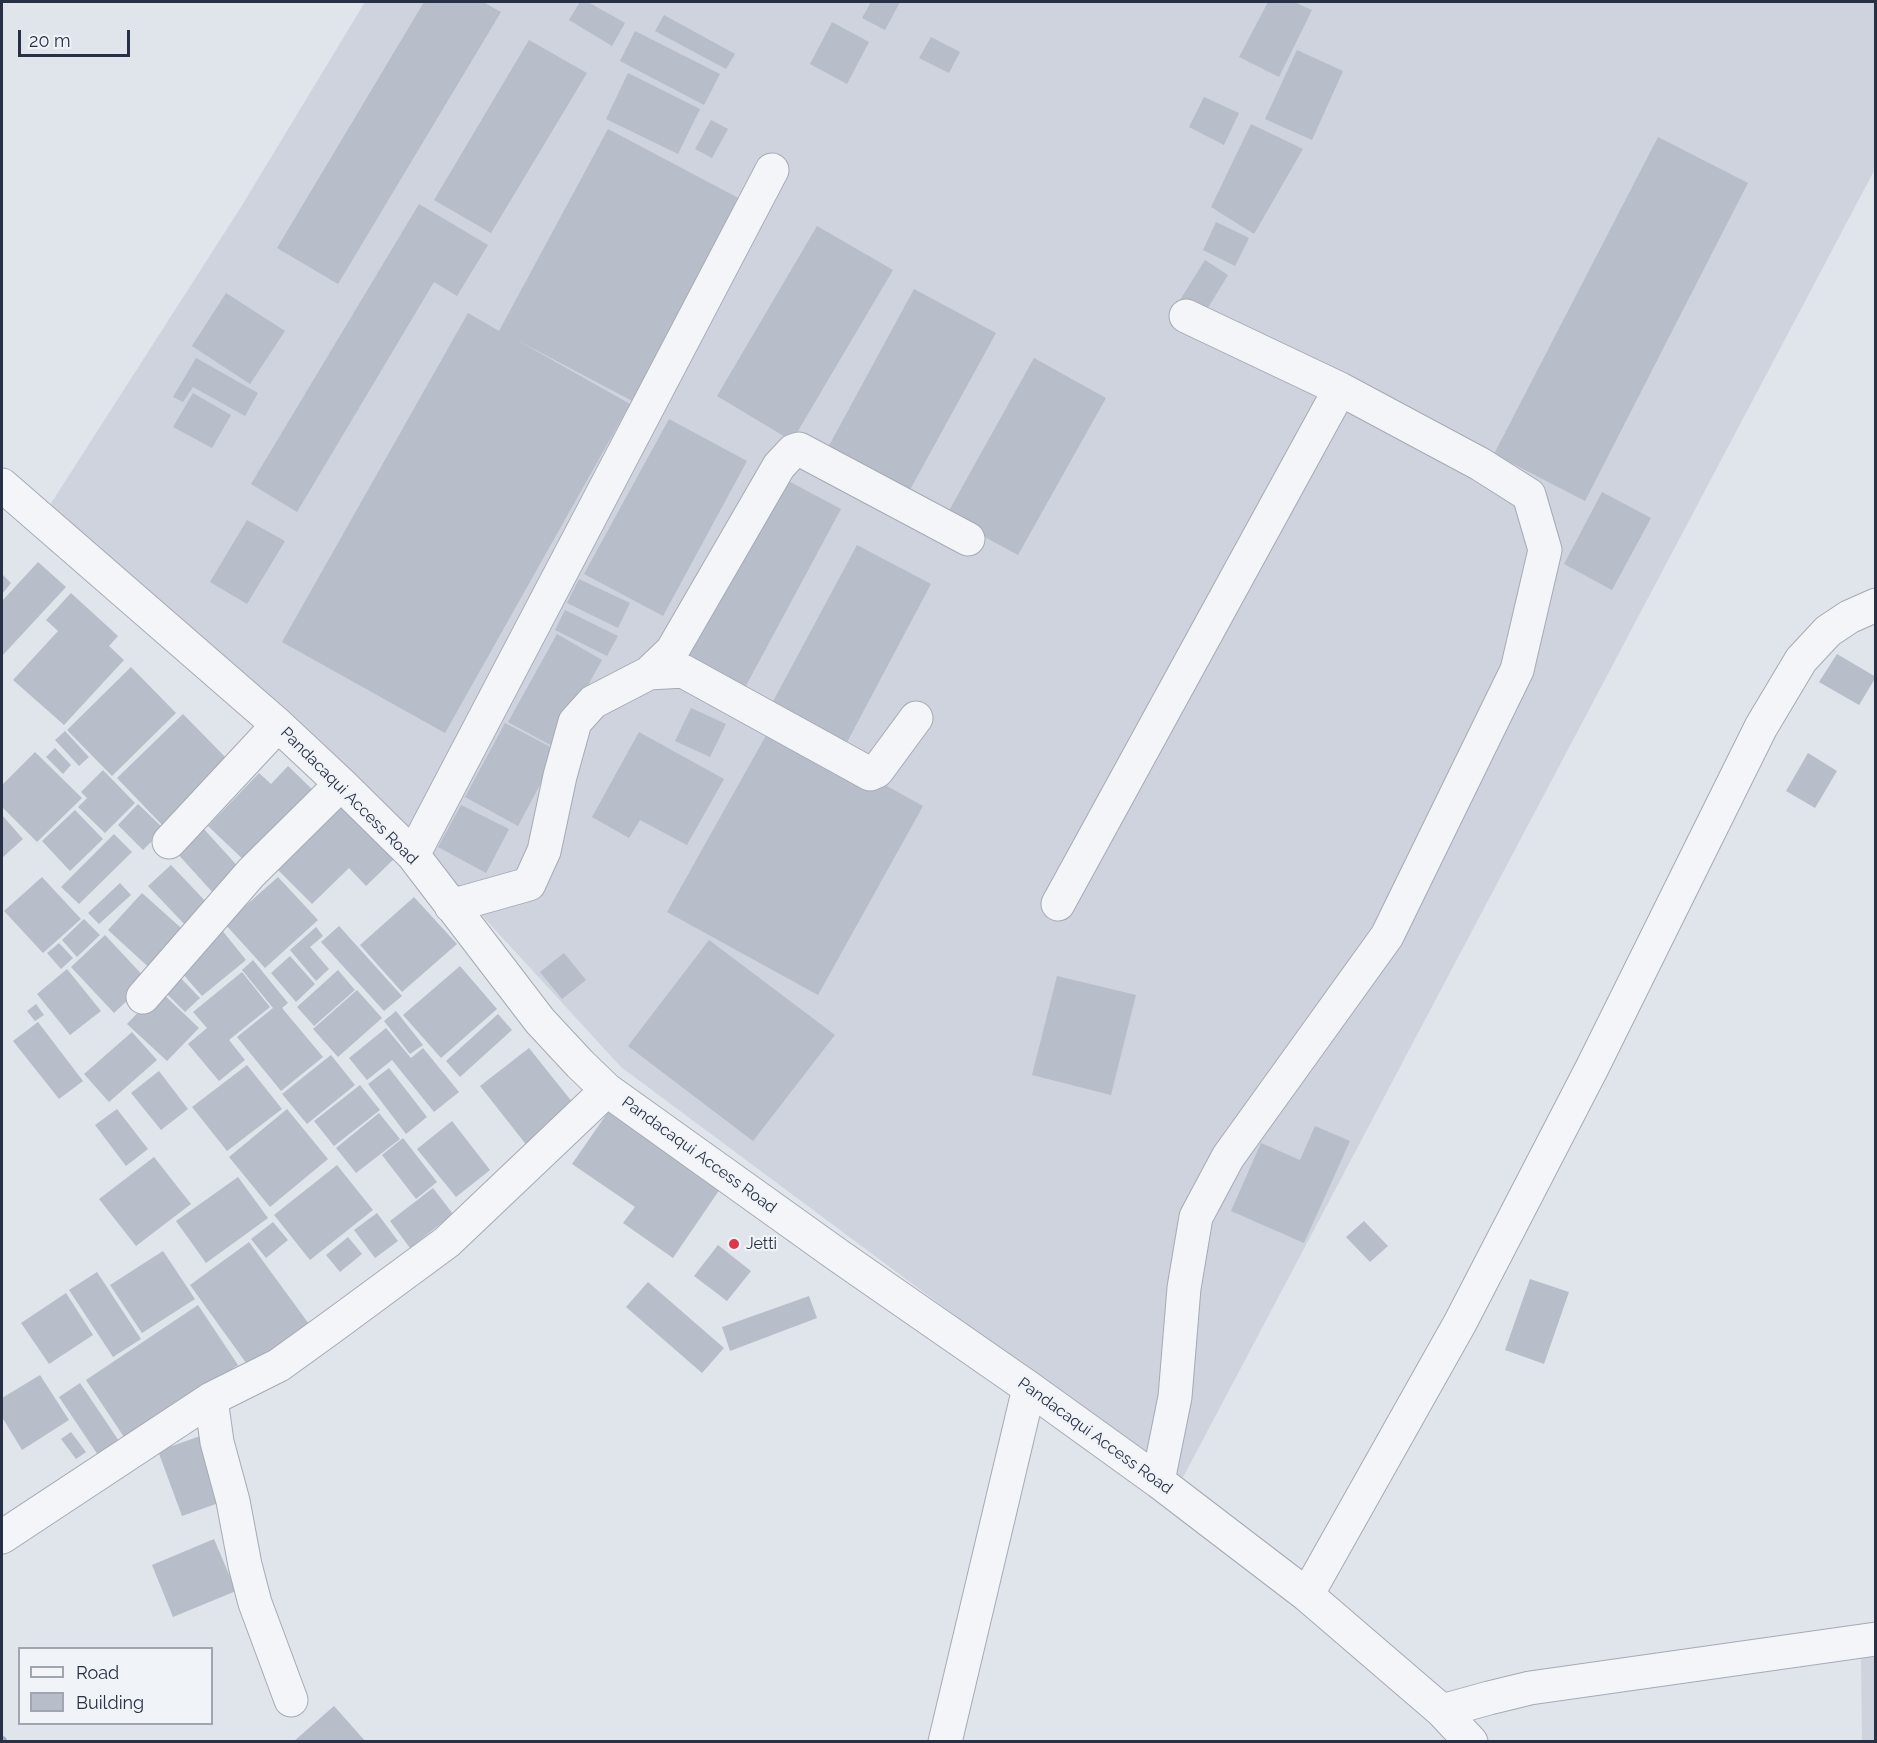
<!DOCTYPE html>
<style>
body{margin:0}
#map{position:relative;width:1877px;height:1743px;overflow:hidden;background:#e0e4eb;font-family:Raleway,sans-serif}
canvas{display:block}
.frame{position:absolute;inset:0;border:3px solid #273044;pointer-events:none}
.legend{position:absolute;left:18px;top:1647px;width:195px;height:78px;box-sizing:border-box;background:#f0f3f8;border:2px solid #a0a5b0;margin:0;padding:8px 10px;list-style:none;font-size:18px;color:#273044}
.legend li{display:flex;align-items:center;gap:12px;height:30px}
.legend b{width:30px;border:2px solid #a0a5b0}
.scale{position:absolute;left:18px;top:30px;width:112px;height:27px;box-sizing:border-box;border:3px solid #273044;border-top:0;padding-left:8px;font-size:18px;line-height:21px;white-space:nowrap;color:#273044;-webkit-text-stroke:4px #f0f3f8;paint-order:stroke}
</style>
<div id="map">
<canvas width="1877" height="1743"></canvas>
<div class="frame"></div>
<ul class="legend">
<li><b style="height:8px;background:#f4f5f9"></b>Road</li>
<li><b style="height:16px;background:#b7bdc9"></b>Building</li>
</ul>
<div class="scale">20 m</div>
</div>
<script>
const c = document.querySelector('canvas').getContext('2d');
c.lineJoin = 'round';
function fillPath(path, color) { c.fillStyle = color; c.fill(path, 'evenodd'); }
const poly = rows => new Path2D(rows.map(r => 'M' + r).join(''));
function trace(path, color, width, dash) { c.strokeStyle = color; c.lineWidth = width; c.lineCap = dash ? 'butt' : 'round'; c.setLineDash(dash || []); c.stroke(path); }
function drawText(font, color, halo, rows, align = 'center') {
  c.font = font + ' Raleway,sans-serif'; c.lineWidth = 4.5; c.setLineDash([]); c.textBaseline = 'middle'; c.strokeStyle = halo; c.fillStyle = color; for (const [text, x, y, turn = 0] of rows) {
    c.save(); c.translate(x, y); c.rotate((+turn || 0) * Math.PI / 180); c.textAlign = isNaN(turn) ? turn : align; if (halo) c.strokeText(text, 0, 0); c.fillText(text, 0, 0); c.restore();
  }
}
fillPath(poly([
 [365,2,1875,2,1875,169,1180,1483,621,1067,409,836,48,508,241,207],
 [1875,1651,1875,1741,1862,1741,1861,1655]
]), '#ced3dd');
trace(poly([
 [2,1741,2,1742]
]), '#97b0cf', 10);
fillPath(poly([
 [424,2,483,2,501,12,338,284,277,248],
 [580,2,588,2,625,23,612,46,569,20],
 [871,2,900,2,885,30,862,18],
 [1268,2,1294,2,1312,10,1279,77,1239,57],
 [664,15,735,54,726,69,655,31],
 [832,22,869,42,847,84,810,64],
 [635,31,720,74,704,105,620,61],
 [931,37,960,52,949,73,919,58],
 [529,40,587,73,491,233,434,200],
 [1297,50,1343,71,1312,140,1265,119],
 [628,73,700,109,678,154,606,119],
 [1204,97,1239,113,1224,145,1189,127],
 [711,120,728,129,712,158,695,149],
 [1251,124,1303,149,1254,234,1211,207],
 [608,129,744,201,636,403,515,339,630,404,445,733,282,642,468,313,499,331],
 [1658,137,1748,183,1585,501,1494,454],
 [419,204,488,245,457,296,434,282,297,512,251,484],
 [1216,222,1249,238,1235,266,1203,250],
 [817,226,893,270,792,441,717,396],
 [1205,260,1228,275,1201,319,1177,305],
 [914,289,996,333,906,497,825,453],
 [226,293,285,331,250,384,192,346],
 [196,358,258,393,245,416,193,387,183,402,173,397],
 [1034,358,1106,398,1018,555,946,516],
 [193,393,231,415,212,448,173,427],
 [669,419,747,461,663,616,584,574],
 [779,476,841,509,741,695,679,662],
 [1602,492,1651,518,1612,590,1564,564],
 [247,520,285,541,247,604,210,582],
 [857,545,931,584,845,746,770,707],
 [38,562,66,587,2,656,2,601],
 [2,574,11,583,2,594],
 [579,579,630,603,618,628,567,603],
 [71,593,118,636,109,646,124,660,64,725,13,680,58,631,46,620],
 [565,610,618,636,607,656,555,630],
 [557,634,602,660,554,747,508,722],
 [1837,654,1876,677,1859,705,1819,682],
 [131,667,176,713,112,776,67,730],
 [691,708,726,724,710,757,675,741],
 [183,714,230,762,164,827,117,778],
 [505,723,558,751,518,826,465,797],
 [773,723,923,806,818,995,667,912],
 [65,731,89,757,79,766,55,740],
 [639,732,724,779,687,845,640,820,629,838,592,817],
 [55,748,71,765,63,774,46,757],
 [35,752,82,798,37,842,2,807,2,785],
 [1808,753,1837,771,1815,808,1786,791],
 [288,766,317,794,249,865,208,826,259,773,271,784],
 [103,770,135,803,105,833,78,807,87,798,81,792],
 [334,800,394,859,366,886,349,868,312,904,270,862],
 [138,804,164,829,143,850,118,825],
 [461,805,509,829,486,873,438,847],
 [75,810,103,839,70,871,42,841],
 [2,815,23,839,2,858],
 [203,828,242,871,215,895,176,852],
 [114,834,132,852,79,904,61,887],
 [171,865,211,907,188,928,148,886],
 [42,877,81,919,43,953,4,911],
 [278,877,318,920,265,968,225,924],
 [120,883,131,895,99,924,88,913],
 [142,893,189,935,155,973,108,930],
 [414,897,457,944,402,992,360,945],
 [84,919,100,935,77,957,62,940],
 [339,926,402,996,384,1011,321,942],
 [316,927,323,936,310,947,329,969,316,981,290,950],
 [221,929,246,960,202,996,176,966],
 [105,935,148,981,114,1013,71,967],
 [709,940,835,1035,753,1141,628,1046],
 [59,943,73,958,61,969,47,953],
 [564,953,586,980,562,999,540,972],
 [290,956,315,984,296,1002,271,973],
 [253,960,288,1003,282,1008,323,1057,281,1091,237,1037,273,1008,242,970],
 [460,966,497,1009,441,1058,403,1015],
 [67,969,101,1011,70,1035,37,994],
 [338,970,355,990,314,1026,297,1007],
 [174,971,200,998,185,1012,159,986],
 [242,972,270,1007,229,1040,245,1060,219,1081,188,1044,207,1028,193,1012],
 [1057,976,1136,995,1111,1095,1032,1075],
 [159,990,199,1028,167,1061,127,1024],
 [357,990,382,1018,338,1057,313,1029],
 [36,1004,44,1015,35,1021,27,1011],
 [396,1011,423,1045,410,1054,384,1021],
 [498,1014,512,1030,460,1077,446,1061],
 [38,1022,83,1081,59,1099,13,1041],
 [386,1028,411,1058,423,1048,459,1092,434,1112,392,1060,367,1080,349,1058],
 [132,1032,157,1060,109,1102,84,1074],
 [529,1048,577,1108,528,1147,480,1086],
 [331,1055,355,1085,307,1124,282,1094],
 [247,1065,282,1109,227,1151,192,1107],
 [389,1068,427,1117,406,1134,368,1084],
 [159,1071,188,1109,161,1130,131,1093],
 [360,1085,380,1110,334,1146,314,1121],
 [117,1109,148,1149,126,1166,95,1125],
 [287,1109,328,1159,270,1207,229,1157],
 [608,1112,720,1189,673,1258,623,1223,635,1207,572,1164],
 [379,1113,400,1139,356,1173,336,1148],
 [452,1121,490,1170,456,1197,417,1149],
 [1315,1126,1350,1141,1304,1243,1231,1211,1261,1143,1300,1160],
 [403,1138,437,1182,416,1199,382,1155],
 [154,1157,191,1204,136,1246,99,1199],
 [337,1165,373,1210,310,1260,274,1215],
 [238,1177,268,1218,206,1263,176,1221],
 [433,1188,453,1214,410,1248,390,1221],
 [377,1213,398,1241,375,1258,354,1230],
 [1364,1221,1388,1246,1370,1262,1346,1237],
 [273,1222,288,1240,266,1258,251,1239],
 [348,1237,362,1254,340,1272,326,1255],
 [249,1242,309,1324,249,1367,190,1285],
 [718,1245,751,1271,727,1301,694,1276],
 [163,1251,195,1299,142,1333,110,1285],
 [97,1272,141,1339,113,1357,69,1290],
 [1530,1279,1569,1292,1544,1364,1505,1350],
 [648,1282,724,1348,702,1373,626,1307],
 [66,1293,93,1335,49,1364,21,1323],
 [809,1296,817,1318,730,1351,722,1327],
 [198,1305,238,1365,126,1440,86,1380],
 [40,1375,69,1420,22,1450,2,1417,2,1398],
 [80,1383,119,1441,98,1455,59,1397],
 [71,1432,86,1452,76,1459,61,1439],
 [203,1435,227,1500,182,1516,158,1451],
 [214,1539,236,1591,173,1617,152,1565],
 [334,1706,366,1742,293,1742]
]), '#b7bdc9');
const minor = poly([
 [2,485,278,725,341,784,413,855,540,1021,580,1064,607,1090,839,1256,1029,1388,1158,1481,1307,1595,1442,1711,1471,1742],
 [649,673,672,651,779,466,793,451,799,449,968,539],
 [169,842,278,725],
 [413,855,772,170],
 [1058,904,1340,389],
 [451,906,529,884,544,851,560,776,575,722,593,702,649,673,683,671,870,774,877,771,916,718],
 [143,997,251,873,341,784],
 [211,1399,217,1442,233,1501,245,1565,255,1603,291,1700],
 [1158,1481,1175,1397,1184,1288,1196,1217,1228,1157,1387,936,1517,670,1545,550,1529,495,1480,464,1340,389,1186,316],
 [2,1537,211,1399,279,1365,333,1326,447,1242,607,1090],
 [1307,1595,1460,1323,1592,1068,1761,727,1801,660,1828,631,1849,617,1876,605],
 [1442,1711,1489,1698,1530,1688,1876,1639],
 [945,1742,1029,1388]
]);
trace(minor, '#a5aab6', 35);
trace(minor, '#f4f5f9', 33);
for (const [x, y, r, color] of [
 [734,1244,6,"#dd3849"]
]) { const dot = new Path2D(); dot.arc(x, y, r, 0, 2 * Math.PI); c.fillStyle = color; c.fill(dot); trace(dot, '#f0f3f8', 2); }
drawText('16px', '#273044', '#f0f3f8', [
 ["Pandacaqui Access Road",349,796,45],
 ["Pandacaqui Access Road",699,1155,36],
 ["Pandacaqui Access Road",1095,1436,36]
]);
drawText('16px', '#273044', '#f0f3f8', [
 ["Jetti",746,1244]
], 'left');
</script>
